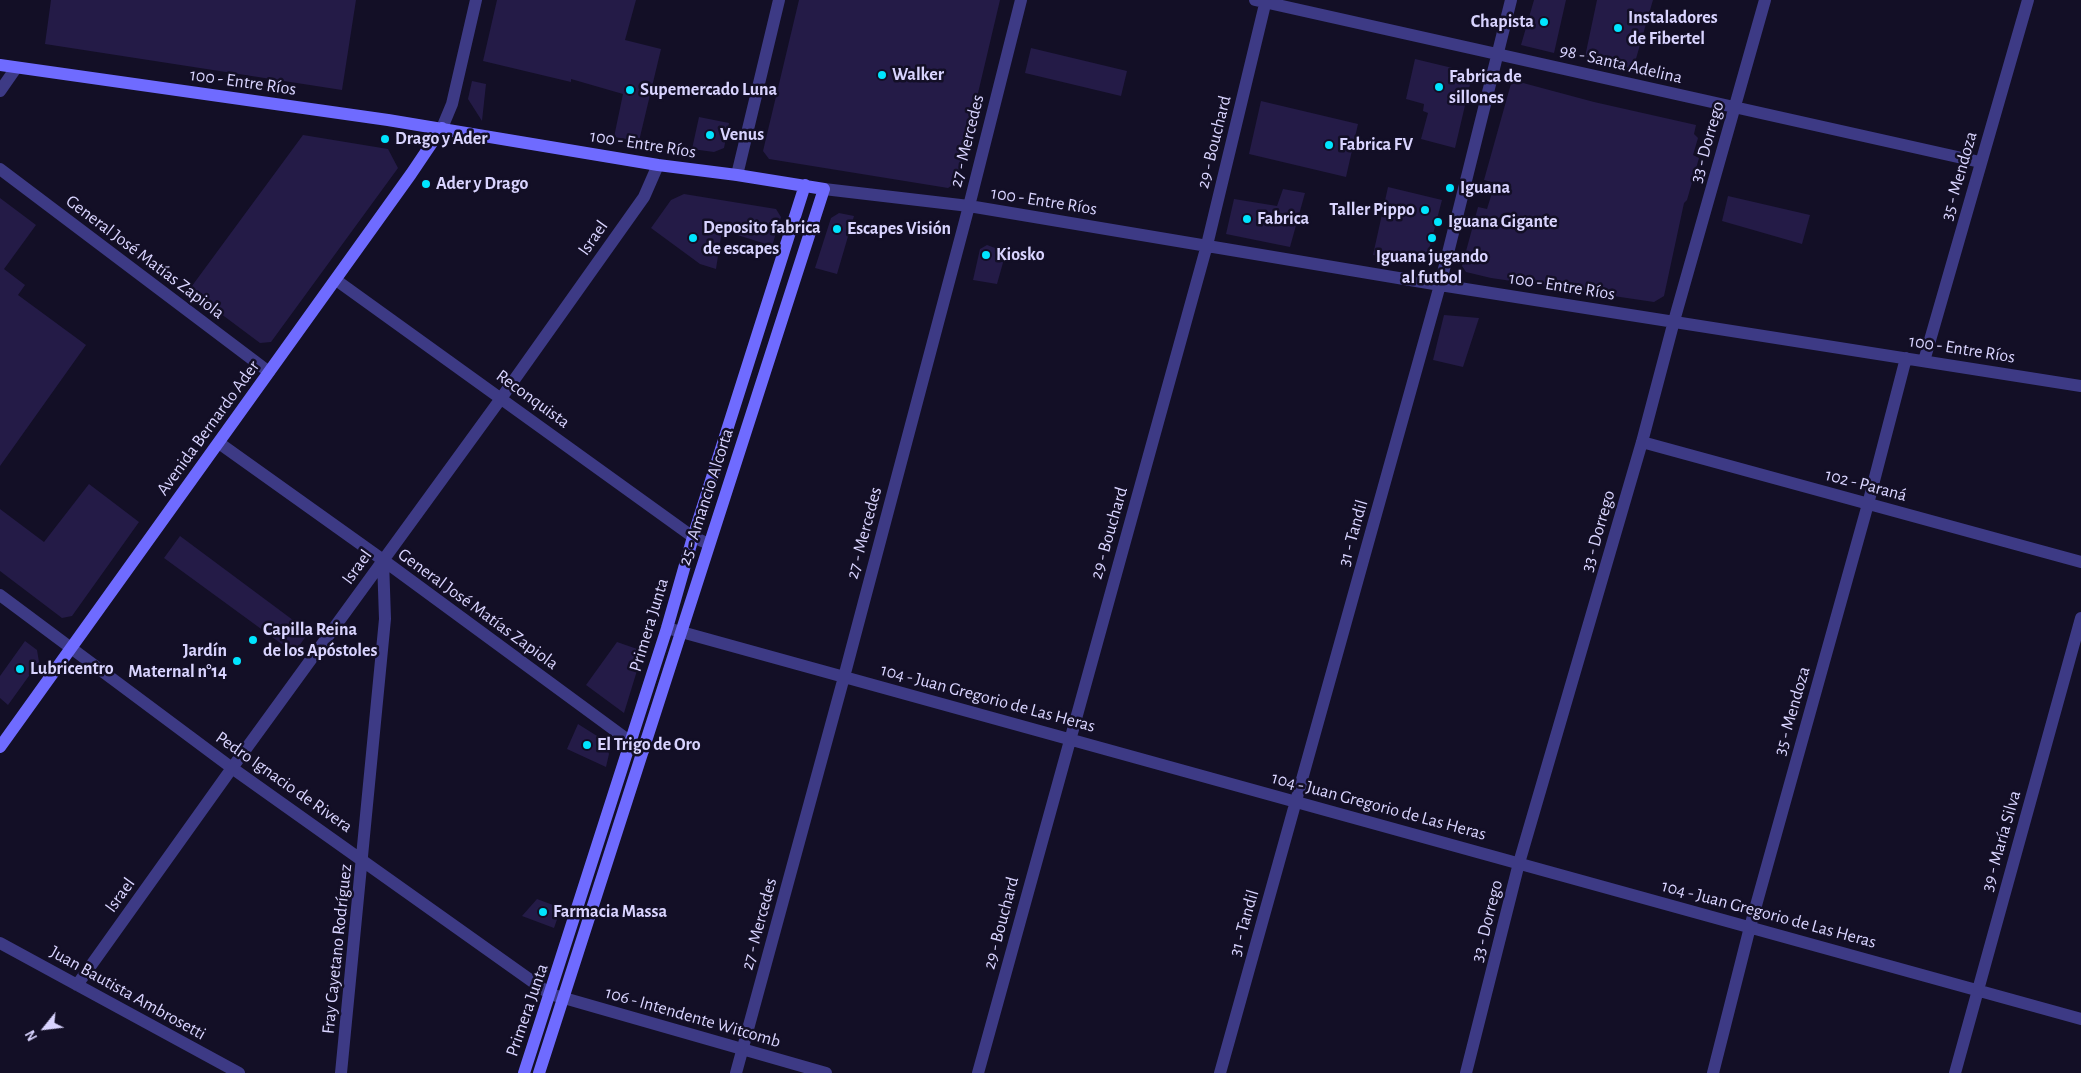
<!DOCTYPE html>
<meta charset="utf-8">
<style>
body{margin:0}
#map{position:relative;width:2081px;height:1073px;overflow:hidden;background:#130f26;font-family:"Alegreya Sans",sans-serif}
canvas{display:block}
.north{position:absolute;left:20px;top:1003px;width:50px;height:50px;-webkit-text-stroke:4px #130f26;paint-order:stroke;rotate:241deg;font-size:14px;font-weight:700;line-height:20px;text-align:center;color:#d9d4ff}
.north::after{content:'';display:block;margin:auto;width:18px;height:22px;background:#d9d4ff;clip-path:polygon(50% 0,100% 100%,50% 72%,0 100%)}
</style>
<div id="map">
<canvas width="2081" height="1073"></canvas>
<div class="north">N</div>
</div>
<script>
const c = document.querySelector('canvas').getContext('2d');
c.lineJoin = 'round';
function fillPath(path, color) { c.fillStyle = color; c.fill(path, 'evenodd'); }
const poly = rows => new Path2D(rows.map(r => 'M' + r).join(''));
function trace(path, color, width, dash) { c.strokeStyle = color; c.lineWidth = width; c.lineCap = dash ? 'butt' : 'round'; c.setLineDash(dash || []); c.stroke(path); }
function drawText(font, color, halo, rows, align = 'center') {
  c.font = font + ' "Alegreya Sans",sans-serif'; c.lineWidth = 5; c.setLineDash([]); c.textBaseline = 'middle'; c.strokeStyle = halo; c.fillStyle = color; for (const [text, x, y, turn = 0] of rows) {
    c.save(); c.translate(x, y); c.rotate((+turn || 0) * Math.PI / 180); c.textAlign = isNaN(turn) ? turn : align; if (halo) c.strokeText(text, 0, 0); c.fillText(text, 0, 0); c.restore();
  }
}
fillPath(poly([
 [51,0,356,0,342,90,45,44],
 [497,0,636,0,625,40,661,49,639,141,614,137,623,94,571,79,571,82,483,61],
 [799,0,1000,0,957,182,948,188,769,159,763,151],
 [1534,0,1566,0,1554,53,1521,45],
 [1597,0,1653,0,1633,69,1585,57],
 [1031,48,1127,71,1121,96,1025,73],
 [1415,59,1465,71,1471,80,1455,148,1421,139,1428,113,1423,111,1424,104,1406,99],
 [1512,80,1594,102,1696,125,1694,134,1698,138,1693,155,1699,158,1687,200,1684,203,1664,296,1654,302,1546,286,1491,278,1466,272,1462,266,1478,207,1487,209,1495,183,1484,180],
 [472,81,486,84,482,121,468,99],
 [1261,101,1358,124,1346,177,1249,154],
 [699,117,729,123,724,148,714,152,692,149],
 [303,135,388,149,398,168,271,342,260,343,189,290],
 [1388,187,1442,200,1427,257,1419,262,1373,255],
 [1283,189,1305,193,1290,247,1226,234,1234,199,1277,206],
 [684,194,776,209,781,217,772,246,722,230,716,269,700,264,651,228,671,200],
 [1728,196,1810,215,1802,244,1722,221],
 [0,198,36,225,4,269,25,285,18,295,86,345,0,466],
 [839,213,854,216,837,274,815,268,831,218],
 [987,245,1006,252,997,284,973,280,980,249],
 [1444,315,1479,318,1463,367,1433,360],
 [89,484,139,522,72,616,62,618,0,571,0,509,44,542],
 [180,536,309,632,294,653,164,558],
 [25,641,37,650,39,662,8,705,0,698,0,676],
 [617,642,643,651,624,713,586,685],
 [578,724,605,741,609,754,606,767,567,749],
 [537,899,561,908,554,928,522,916]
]), '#241b47');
trace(poly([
 [1255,0,1980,162],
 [0,91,16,68],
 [0,169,269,372],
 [737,175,779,0],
 [824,189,969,206,1440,285,2081,386],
 [336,280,693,537,709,544],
 [1924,361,2028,0],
 [1642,442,2081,562],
 [219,443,383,560,643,751],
 [0,595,232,768,550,994,826,1073],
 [667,628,2081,1019],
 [0,943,239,1073],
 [77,985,232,768,502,397,644,197,658,165],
 [341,1073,385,619,383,560],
 [736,1073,844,677,969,206,1021,0],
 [978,1073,1207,245,1266,0],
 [1220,1073,1440,285,1511,0],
 [1466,1073,1519,863,1642,442,1674,321,1765,0],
 [1713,1073,1750,927,1868,504,1906,358],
 [1955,1073,2081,618]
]), '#3d3a85', 12);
trace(poly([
 [442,128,452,104,476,0]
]), '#3d3a85', 12);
trace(poly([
 [0,65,388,120,658,165,737,175,824,189,539,1073],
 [0,747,411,174,442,128],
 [524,1073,667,628,693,537,805,185]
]), '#6f6bff', 12);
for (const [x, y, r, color] of [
 [1544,22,5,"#00e5ff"],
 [1618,28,5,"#00e5ff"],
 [882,75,5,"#00e5ff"],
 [1439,87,5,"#00e5ff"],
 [630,90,5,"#00e5ff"],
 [710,135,5,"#00e5ff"],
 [385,139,5,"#00e5ff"],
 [1329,145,5,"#00e5ff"],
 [426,184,5,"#00e5ff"],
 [1450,188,5,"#00e5ff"],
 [1425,210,5,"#00e5ff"],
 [1247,219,5,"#00e5ff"],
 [1438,222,5,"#00e5ff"],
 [837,229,5,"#00e5ff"],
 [693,238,5,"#00e5ff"],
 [1432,238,5,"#00e5ff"],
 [986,255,5,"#00e5ff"],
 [253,640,5,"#00e5ff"],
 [237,661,5,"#00e5ff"],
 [20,669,5,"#00e5ff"],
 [587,745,5,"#00e5ff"],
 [543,912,5,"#00e5ff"]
]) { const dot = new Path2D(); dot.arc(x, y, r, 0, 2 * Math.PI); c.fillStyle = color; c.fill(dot); trace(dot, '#130f26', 2); }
drawText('bold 18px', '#d9d4ff', '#130f26', [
 ["Instaladores",1628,18],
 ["de Fibertel",1628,39],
 ["Chapista",1534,22,"right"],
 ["Walker",892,75],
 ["Fabrica de",1449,77],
 ["sillones",1449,98],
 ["Supemercado Luna",640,90],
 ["Venus",720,135],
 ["Drago y Ader",395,139],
 ["Fabrica FV",1339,145],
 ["Ader y Drago",436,184],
 ["Iguana",1460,188],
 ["Taller Pippo",1415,210,"right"],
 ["Fabrica",1257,219],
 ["Iguana Gigante",1448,222],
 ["Deposito fabrica",703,228],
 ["de escapes",703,249],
 ["Escapes Visión",847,229],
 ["Kiosko",996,255],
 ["Iguana jugando",1432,257,"center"],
 ["al futbol",1432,278,"center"],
 ["Capilla Reina",263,630],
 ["de los Apóstoles",263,651],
 ["Jardín",227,651,"right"],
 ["Maternal n°14",227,672,"right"],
 ["Lubricentro",30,669],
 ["El Trigo de Oro",597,745],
 ["Farmacia Massa",553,912]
], 'left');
drawText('18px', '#d9d4ff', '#130f26', [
 ["98 - Santa Adelina",1621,64,13],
 ["100 - Entre Ríos",243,82,8],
 ["27 - Mercedes",967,141,-76],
 ["29 - Bouchard",1214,142,-76],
 ["33 - Dorrego",1707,142,-74],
 ["100 - Entre Ríos",643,144,9],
 ["35 - Mendoza",1959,176,-74],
 ["100 - Entre Ríos",1044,201,9],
 ["Israel",593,238,-55],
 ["General José Matías Zapiola",145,257,37],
 ["100 - Entre Ríos",1562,286,9],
 ["100 - Entre Ríos",1962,349,9],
 ["Reconquista",533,399,36],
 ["Avenida Bernardo Ader",208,428,-54],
 ["102 - Paraná",1866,485,15],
 ["25 - Amancio Alcorta",706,497,-72],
 ["33 - Dorrego",1598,531,-74],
 ["27 - Mercedes",864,533,-75],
 ["29 - Bouchard",1109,533,-74],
 ["31 - Tandil",1353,533,-74],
 ["Israel",357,567,-54],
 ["General José Matías Zapiola",478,609,36],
 ["Primera Junta",649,625,-73],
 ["104 - Juan Gregorio de Las Heras",988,698,15],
 ["35 - Mendoza",1792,711,-74],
 ["Pedro Ignacio de Rivera",284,782,35],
 ["104 - Juan Gregorio de Las Heras",1379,806,15],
 ["39 - María Silva",2001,841,-74],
 ["Israel",120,895,-54],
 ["104 - Juan Gregorio de Las Heras",1769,914,15],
 ["33 - Dorrego",1487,921,-76],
 ["29 - Bouchard",1001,923,-75],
 ["31 - Tandil",1244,923,-74],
 ["27 - Mercedes",759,924,-75],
 ["Fray Cayetano Rodríguez",337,949,-84],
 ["Juan Bautista Ambrosetti",128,993,29],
 ["Primera Junta",527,1010,-71],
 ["106 - Intendente Witcomb",693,1017,16]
]);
</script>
